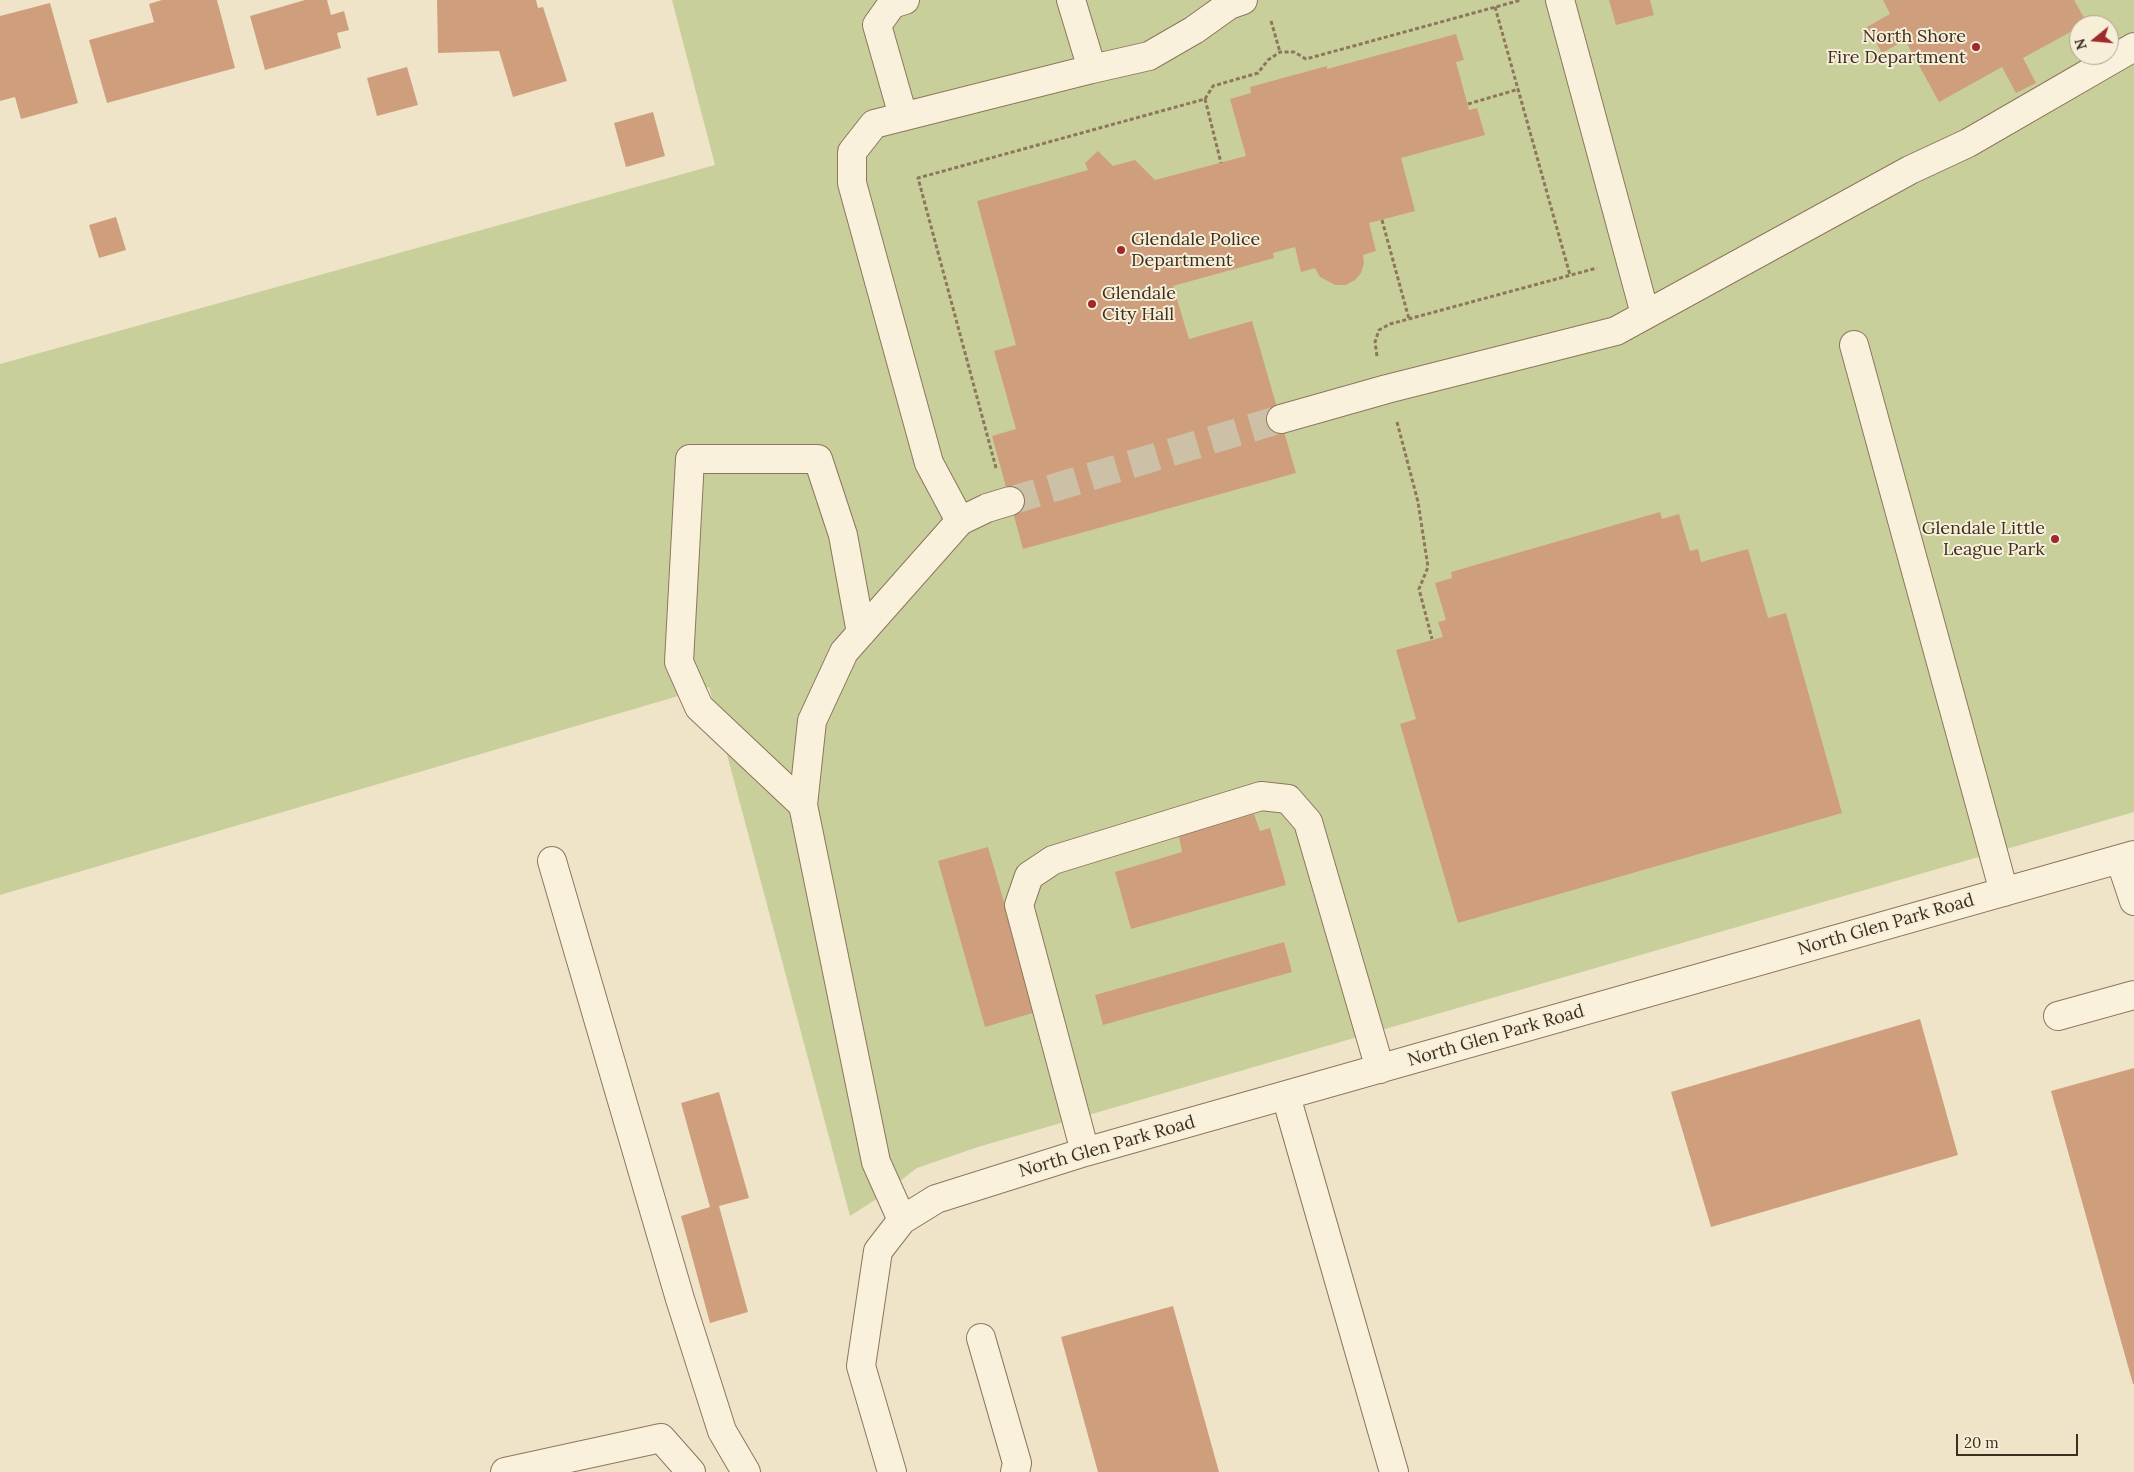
<!DOCTYPE html>
<style>
body{margin:0}
#map{position:relative;width:2134px;height:1472px;overflow:hidden;background:#f0e4c8;font-family:Lora,serif}
canvas{display:block}
.north{position:absolute;left:2069px;top:15px;width:50px;height:50px;box-sizing:border-box;background:#f7eed8;border:1px solid #ada18e;border-radius:50%;rotate:253deg;font-size:14px;font-weight:700;line-height:20px;text-align:center;color:#3d2e20}
.north::after{content:'';display:block;margin:auto;width:18px;height:22px;background:#9e2a2b;clip-path:polygon(50% 0,100% 100%,50% 72%,0 100%)}
.scale{position:absolute;left:1956px;top:1434px;width:122px;height:22px;box-sizing:border-box;border:2px solid #3d2e20;border-top:0;padding-left:6px;font-size:15px;line-height:18px;white-space:nowrap;color:#3d2e20;-webkit-text-stroke:4px #f7eed8;paint-order:stroke}
</style>
<div id="map">
<canvas width="2134" height="1472"></canvas>
<div class="north">N</div>
<div class="scale">20 m</div>
</div>
<script>
const c = document.querySelector('canvas').getContext('2d');
c.lineJoin = 'round';
function fillPath(path, color) { c.fillStyle = color; c.fill(path, 'evenodd'); }
const poly = rows => new Path2D(rows.map(r => 'M' + r).join(''));
function trace(path, color, width, dash) { c.strokeStyle = color; c.lineWidth = width; c.lineCap = dash ? 'butt' : 'round'; c.setLineDash(dash || []); c.stroke(path); }
function drawText(font, color, halo, rows, align = 'center') {
  c.font = font + ' Lora,serif'; c.lineWidth = 4; c.setLineDash([]); c.textBaseline = 'middle'; c.strokeStyle = halo; c.fillStyle = color; for (const [text, x, y, turn = 0] of rows) {
    c.save(); c.translate(x, y); c.rotate((+turn || 0) * Math.PI / 180); c.textAlign = isNaN(turn) ? turn : align; if (halo) c.strokeText(text, 0, 0); c.fillText(text, 0, 0); c.restore();
  }
}
fillPath(poly([
 [672,0,2134,0,2134,812,978,1147,917,1168,878,1198,850,1216,709,687,0,895,0,364,715,165],
 [2079,25,2109,25,2109,55,2079,55]
]), '#c9cf9b');
fillPath(poly([
 [162,0,217,0,235,68,107,103,89,40,154,22,149,4],
 [305,0,327,0,331,15,344,11,349,30,337,33,341,48,265,70,250,16],
 [437,0,536,0,538,8,543,7,567,81,513,97,499,51,438,53],
 [1609,0,1650,0,1654,15,1616,25],
 [1883,0,2074,0,2087,23,2023,58,2036,83,2016,93,2002,67,1939,102,1905,40,1882,53,1867,27,1890,14],
 [50,3,78,103,21,119,15,97,0,101,0,16],
 [1456,34,1464,60,1456,62,1469,110,1477,108,1485,135,1401,158,1415,211,1369,223,1376,251,1363,255,1364,263,1361,273,1355,280,1346,285,1335,285,1320,277,1315,268,1301,272,1295,247,1273,253,1274,258,1173,286,1189,339,1252,321,1296,473,1023,549,992,436,1016,429,994,351,1016,345,977,201,1088,170,1085,163,1098,151,1113,166,1135,160,1155,180,1246,156,1230,99,1251,93,1250,87,1327,66,1327,69],
 [407,67,418,105,377,116,367,78],
 [653,112,665,156,626,167,614,123],
 [116,217,126,250,99,258,89,225],
 [1660,512,1662,519,1679,514,1690,551,1698,549,1701,562,1748,549,1768,618,1786,613,1842,813,1458,923,1400,724,1416,719,1396,650,1443,637,1438,622,1446,620,1435,583,1452,578,1451,572],
 [1254,814,1260,831,1270,828,1286,885,1131,929,1115,872,1182,852,1179,836],
 [988,847,1036,1012,985,1027,938,861],
 [1284,942,1292,972,1103,1025,1095,995],
 [1920,1019,1958,1155,1711,1227,1671,1092],
 [2134,1068,2134,1384,2133,1384,2051,1091],
 [719,1092,749,1198,719,1206,748,1312,710,1323,681,1216,710,1207,681,1103],
 [1173,1306,1219,1472,1098,1472,1061,1337]
]), '#cf9f7d');
trace(poly([
 [1010,501,1281,419]
]), '#ccc0a6', 28, [28, 14]);
const minor = poly([
 [1560,0,1645,314],
 [1092,69,1149,56,1194,30,1229,5,1243,0],
 [903,116,877,25,892,4,905,0],
 [1854,345,2004,892],
 [1281,419,1387,389,1616,331,1910,170,1968,143,2134,47],
 [1010,501,987,508,960,521,929,463,852,183,852,152,874,124,1092,69,1071,0],
 [803,805,699,707,679,662,690,459,818,459,843,535,861,633],
 [2120,859,2134,901],
 [552,861,680,1299,722,1431,746,1472],
 [2058,1016,2134,995],
 [1286,1096,1394,1472],
 [1085,1152,1019,905,1029,876,1053,860,1261,796,1288,799,1308,822,1380,1069],
 [902,1220,876,1162,803,805,812,721,844,652,960,521],
 [981,1338,1017,1463,1015,1472],
 [505,1472,661,1438,691,1472],
 [892,1472,861,1366,878,1251,902,1220,936,1199,1085,1152,2134,855]
]);
trace(minor, '#8d765c', 30);
trace(poly([
 [1495,7,1570,275],
 [1271,21,1280,52],
 [1205,99,1221,163],
 [1468,104,1519,89],
 [1382,220,1409,319],
 [1377,356,1375,342,1379,330,1390,324,1597,268],
 [1397,422,1418,502,1428,567,1419,589,1432,639],
 [996,468,918,178,1205,99,1213,86,1258,73,1268,60,1280,52,1294,52,1306,59,1521,0]
]), '#8d765c', 3, [4, 2.5]);
trace(minor, '#faf1dc', 28);
for (const [x, y, r, color] of [
 [1976,47,5,"#9e2a2b"],
 [1121,250,5,"#9e2a2b"],
 [1092,304,5,"#9e2a2b"],
 [2055,539,5,"#9e2a2b"]
]) { const dot = new Path2D(); dot.arc(x, y, r, 0, 2 * Math.PI); c.fillStyle = color; c.fill(dot); trace(dot, '#f7eed8', 2); }
drawText('18px', '#3d2e20', '#f7eed8', [
 ["North Shore",1966,37],
 ["Fire Department",1966,58],
 ["Glendale Police",1131,240,"left"],
 ["Department",1131,261,"left"],
 ["Glendale",1102,294,"left"],
 ["City Hall",1102,315,"left"],
 ["Glendale Little",2045,529],
 ["League Park",2045,550]
], 'right');
drawText('18px', '#3d2e20', '#f7eed8', [
 ["North Glen Park Road",1886,925,-16],
 ["North Glen Park Road",1496,1036,-16],
 ["North Glen Park Road",1107,1147,-16]
]);
</script>
